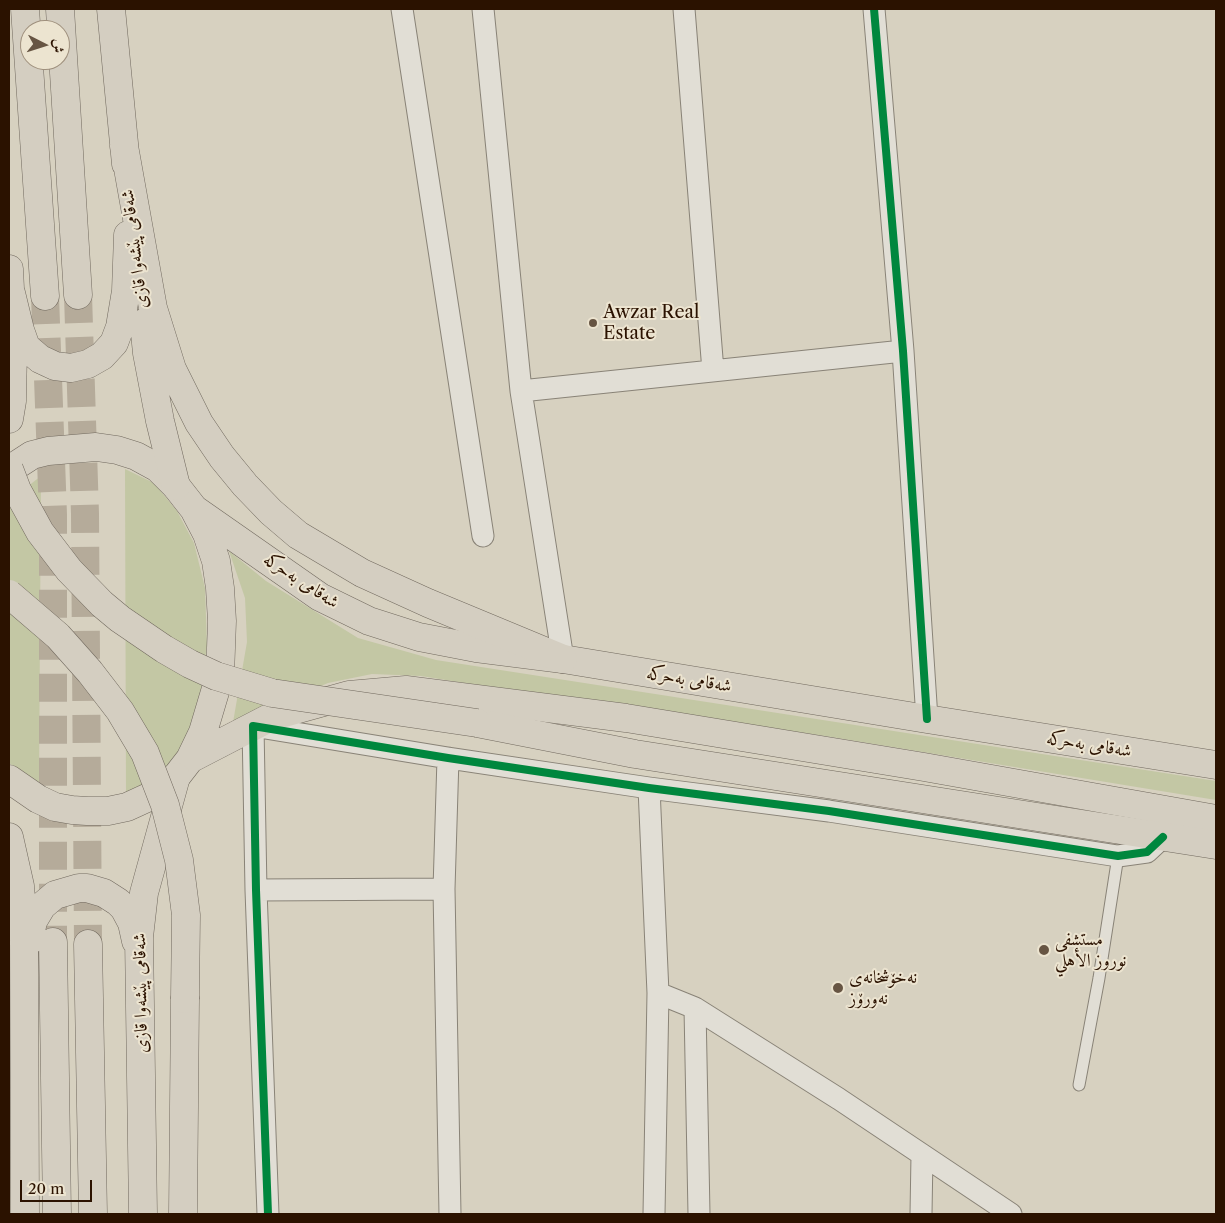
<!DOCTYPE html>
<meta charset="utf-8">
<style>
body{margin:0}
#map{position:relative;width:1225px;height:1223px;overflow:hidden;background:#d7d1c0;font-family:"Libre Caslon Text",Amiri,serif}
canvas{display:block}
.frame{position:absolute;inset:0;border:10px solid #2b1200;pointer-events:none}
.north{position:absolute;left:20px;top:20px;width:50px;height:50px;box-sizing:border-box;background:#ece4d0;border:1px solid #9f907d;border-radius:50%;rotate:95deg;font-size:14px;font-weight:700;line-height:20px;text-align:center;color:#2b1200}
.north::after{content:'';display:block;margin:auto;width:18px;height:22px;background:#675543;clip-path:polygon(50% 0,100% 100%,50% 72%,0 100%)}
.scale{position:absolute;left:20px;top:1180px;width:72px;height:22px;box-sizing:border-box;border:2px solid #2b1200;border-top:0;padding-left:6px;font-size:15px;line-height:18px;white-space:nowrap;color:#2b1200;-webkit-text-stroke:4px #ece4d0;paint-order:stroke}
</style>
<div id="map">
<canvas width="1225" height="1223"></canvas>
<div class="frame"></div>
<div class="north">ش</div>
<div class="scale">20 m</div>
</div>
<script>
const c = document.querySelector('canvas').getContext('2d');
c.lineJoin = 'round';
function fillPath(path, color) { c.fillStyle = color; c.fill(path, 'evenodd'); }
const poly = rows => new Path2D(rows.map(r => 'M' + r).join(''));
function trace(path, color, width, dash) { c.strokeStyle = color; c.lineWidth = width; c.lineCap = dash ? 'butt' : 'round'; c.setLineDash(dash || []); c.stroke(path); }
function drawText(font, color, halo, rows, align = 'center') {
  c.font = font + ' "Libre Caslon Text",Amiri,serif'; c.lineWidth = 4; c.setLineDash([]); c.textBaseline = 'middle'; c.strokeStyle = halo; c.fillStyle = color; for (const [text, x, y, turn = 0] of rows) {
    c.save(); c.translate(x, y); c.rotate((+turn || 0) * Math.PI / 180); c.textAlign = isNaN(turn) ? turn : align; if (halo) c.strokeText(text, 0, 0); c.fillText(text, 0, 0); c.restore();
  }
}
fillPath(poly([
 [125,469,154,483,177,511,194,543,205,588,207,645,201,691,193,722,167,776,126,797],
 [41,476,39,784,9,763,9,508,18,494],
 [229,551,266,581,358,638,436,660,1216,781,1216,800,825,736,551,697,421,676,372,674,328,683,271,707,232,728,247,642,245,598]
]), '#c3c7a4');
trace(poly([
 [78,295,85,514,88,944],
 [45,296,53,515,53,942]
]), '#b5ab9a', 28, [28, 14]);
const lane = poly([
 [1079,1085,1099,978,1118,856]
]);
const street = poly([
 [402,9,483,536],
 [483,9,521,391,563,659],
 [684,9,713,371],
 [874,9,903,351,927,719],
 [521,391,903,351],
 [448,758,444,889,450,1214],
 [649,788,658,993,654,1214],
 [256,890,444,889],
 [658,993,695,1008,839,1099,1011,1214],
 [695,1008,699,1214],
 [268,1214,256,890,253,726,448,758,649,788,829,811,1118,856,1147,852,1163,837],
 [921,1214,922,1155]
]);
const primary = poly([
 [9,470,32,455,48,451,96,447,117,450,136,456,158,468,176,486,194,509,207,534,216,561,220,588,222,621,220,675,203,732,190,759,176,777,151,796,127,807,108,811,87,811,72,810,55,807,38,799,9,779],
 [194,509,320,597,369,621,419,637,476,648,563,659,927,719,1216,765],
 [190,759,273,716,349,695,406,690,626,718,924,767,1216,819]
]);
const highway = poly([
 [25,9,45,296],
 [60,9,78,295],
 [111,9,126,164],
 [124,146,153,308,172,369,199,423,222,457,245,485,271,512,298,535,362,573,428,603,563,659],
 [9,269,13,349,12,401,9,419],
 [11,293,20,330,26,347,40,359,55,366,71,368,88,364,102,356,114,343,120,327,126,291,128,235],
 [144,323,147,353,160,421,176,486],
 [477,723,635,754,1216,845],
 [9,837,20,886,24,936,25,1214],
 [29,941,33,921,42,906,55,895,79,888,87,888,104,893,118,902,124,908,132,923,136,941],
 [53,942,57,1214],
 [88,944,93,1214],
 [143,1214,139,937,144,893,176,777],
 [183,1214,185,999]
]);
trace(lane, '#898377', 13);
trace(street, '#898377', 23);
trace(primary, '#71695e', 29);
trace(highway, '#71695e', 29);
trace(lane, '#e1ded5', 11);
trace(street, '#e1ded5', 21);
trace(primary, '#d4cec1', 28);
trace(highway, '#d4cec1', 28);
const highwayBridge = poly([
 [9,469,17,490,40,532,69,570,102,604,120,619,164,649,190,664,216,676,272,693,477,723],
 [9,594,58,636,90,672,120,711,145,753,165,805,179,860,186,915,185,999]
]);
trace(highwayBridge, '#71695e', 29, []);
trace(highwayBridge, '#d4cec1', 28);
trace(poly([
 [874,9,903,351,927,719],
 [268,1214,256,890,253,726,448,758,649,788,829,811,1118,856,1147,852,1163,837]
]), '#00873e', 8);
for (const [x, y, r, color] of [
 [593,323,5,"#675543"],
 [1044,950,6,"#675543"],
 [838,988,6,"#675543"]
]) { const dot = new Path2D(); dot.arc(x, y, r, 0, 2 * Math.PI); c.fillStyle = color; c.fill(dot); trace(dot, '#ece4d0', 2); }
drawText('18px', '#2b1200', '#ece4d0', [
 ["شەقامی پێشەوا قازی",135,249,-97],
 ["شەقامی بەحرکە",301,581,33],
 ["شەقامی بەحرکە",689,680,9],
 ["شەقامی بەحرکە",1089,745,9],
 ["شەقامی پێشەوا قازی",141,993,-91]
]);
drawText('18px', '#2b1200', '#ece4d0', [
 ["Awzar Real",603,313],
 ["Estate",603,334],
 ["مستشفى",1055,940],
 ["نوروز الأهلي",1055,961],
 ["نەخۆشخانەی",849,978],
 ["نەورۆز",849,999]
], 'left');
</script>
